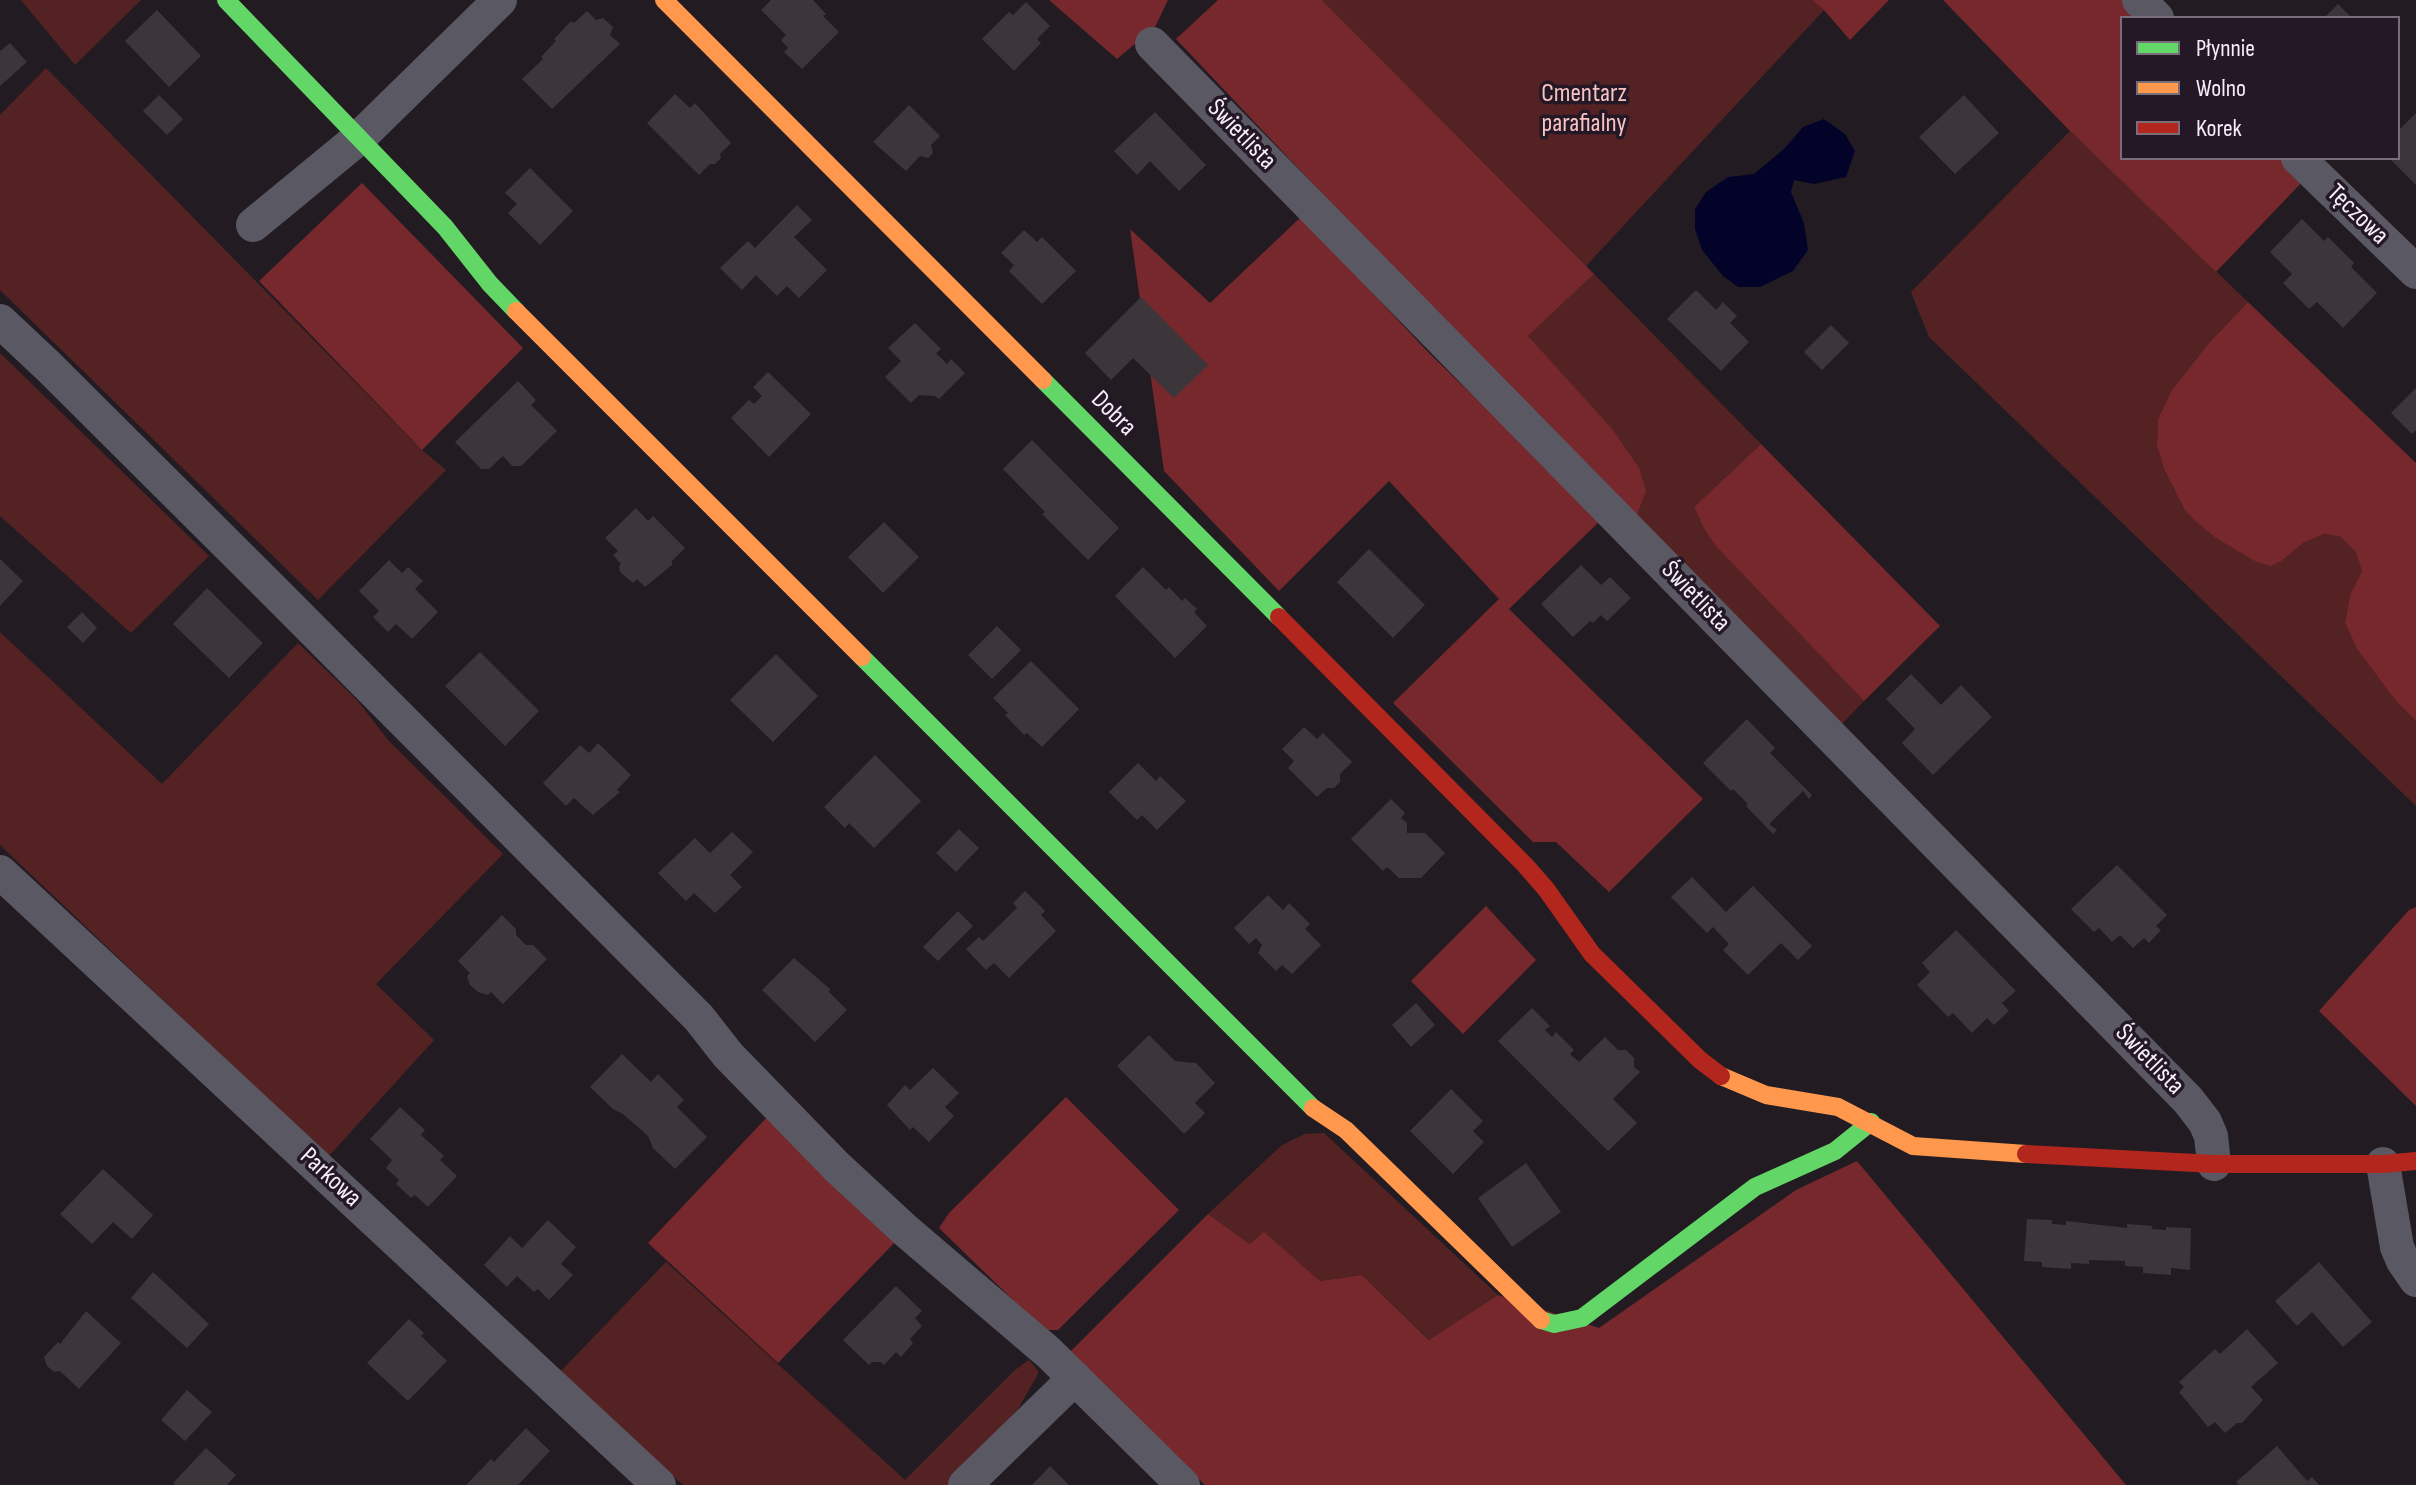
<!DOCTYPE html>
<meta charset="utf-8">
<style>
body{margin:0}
#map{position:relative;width:2416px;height:1485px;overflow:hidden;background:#221c22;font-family:"Sofia Sans Condensed",sans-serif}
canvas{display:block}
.legend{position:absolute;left:2120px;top:16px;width:280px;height:144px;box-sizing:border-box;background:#241826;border:2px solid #786e7a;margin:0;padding:10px 14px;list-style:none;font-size:24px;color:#f6eef8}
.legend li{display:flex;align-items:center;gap:16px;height:40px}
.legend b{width:40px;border:2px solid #786e7a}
</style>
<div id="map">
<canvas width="2416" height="1485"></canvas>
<ul class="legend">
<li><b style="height:10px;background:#63d668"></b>Płynnie</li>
<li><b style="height:10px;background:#ff974d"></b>Wolno</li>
<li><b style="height:10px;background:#b3261e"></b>Korek</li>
</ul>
</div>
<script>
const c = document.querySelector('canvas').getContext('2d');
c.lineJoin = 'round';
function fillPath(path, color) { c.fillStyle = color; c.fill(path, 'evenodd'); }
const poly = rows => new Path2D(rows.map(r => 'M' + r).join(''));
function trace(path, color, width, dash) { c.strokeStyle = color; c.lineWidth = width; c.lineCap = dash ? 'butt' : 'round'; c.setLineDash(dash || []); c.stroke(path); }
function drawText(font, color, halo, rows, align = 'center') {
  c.font = font + ' "Sofia Sans Condensed",sans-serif'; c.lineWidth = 7; c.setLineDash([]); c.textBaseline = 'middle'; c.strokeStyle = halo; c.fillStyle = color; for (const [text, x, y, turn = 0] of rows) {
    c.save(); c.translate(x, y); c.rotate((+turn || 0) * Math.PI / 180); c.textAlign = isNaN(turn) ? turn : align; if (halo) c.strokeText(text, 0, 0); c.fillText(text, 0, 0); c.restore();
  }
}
fillPath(poly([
 [21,0,141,0,75,65],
 [1322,0,1812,0,1824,10,1586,266],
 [46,68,422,450,446,470,318,600,0,290,0,115],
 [2070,131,2248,302,2208,344,2172,390,2158,419,2157,446,2164,469,2184,509,2283,560,2303,543,2324,534,2341,537,2357,552,2362,571,2350,595,2345,623,2357,649,2395,700,2416,721,2416,806,1929,337,1911,292],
 [1594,274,1761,444,1694,507,1717,546,1864,701,1839,727,1635,519,1528,336],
 [0,353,209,556,131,633,0,516],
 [0,632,162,784,298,643,357,700,388,740,503,854,376,984,434,1040,328,1157,0,845],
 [1324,1133,1498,1295,1430,1340,1362,1275,1320,1281,1264,1233,1250,1244,1208,1214,1282,1145,1305,1134],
 [666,1262,905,1480,1015,1370,1029,1360,1039,1372,1018,1409,948,1485,683,1485,560,1372]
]), '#552224');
fillPath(poly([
 [1049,0,1168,0,1155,27,1117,59],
 [1218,0,1322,0,1594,274,1528,336,1613,430,1639,468,1646,491,1635,519,1490,371,1176,39],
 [1812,0,1889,0,1850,40,1824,10],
 [1943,0,2129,0,2147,18,2122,18,2122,158,2286,158,2306,178,2216,272,2070,131],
 [362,183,523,348,422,450,259,281],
 [1301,217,1428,352,1601,520,1509,609,1703,799,1609,892,1556,842,1533,842,1393,703,1499,599,1389,481,1279,591,1164,471,1130,229,1210,303],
 [2248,302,2416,463,2416,721,2395,700,2357,649,2345,623,2350,595,2362,571,2356,552,2341,537,2324,534,2303,543,2283,560,2271,566,2255,561,2216,538,2200,525,2184,509,2164,469,2157,446,2158,419,2172,390,2208,344],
 [1761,444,1940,626,1864,701,1716,546,1705,530,1694,507],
 [1486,906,1536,960,1463,1034,1411,981],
 [2416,907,2416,1106,2319,1011,2409,910],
 [1066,1097,1179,1210,1058,1330,1044,1330,939,1228,949,1213],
 [770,1114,899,1238,778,1363,648,1243],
 [1857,1161,2126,1485,1205,1485,1068,1354,1208,1214,1250,1244,1264,1232,1320,1281,1362,1275,1429,1340,1498,1295,1599,1328,1796,1190]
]), '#76282c');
fillPath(poly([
 [1824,119,1845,134,1855,151,1846,177,1814,184,1794,180,1791,192,1804,223,1808,250,1793,271,1760,287,1738,287,1723,276,1702,250,1695,229,1695,209,1706,192,1728,177,1754,174,1784,149,1803,127]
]), '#03032a');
fillPath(poly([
 [771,0,813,0,826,14,823,16,839,32,802,69,784,52,788,48,781,40,786,35,761,10],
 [1026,2,1050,26,1037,39,1041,43,1014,71,982,39,1009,12,1013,15],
 [2338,4,2352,18,2324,18],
 [157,10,201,56,169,87,125,41],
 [587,11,596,20,603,18,613,27,610,35,620,44,552,109,522,79,543,59,541,57,556,41,554,39,571,21,574,23],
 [10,43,27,62,0,86,0,51],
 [675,94,690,108,695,103,731,143,720,154,721,158,715,164,710,164,699,175,647,123],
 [159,95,183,119,167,135,143,111],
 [1964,95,1999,133,1955,174,1919,137],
 [909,105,940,136,931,145,933,153,928,158,920,156,906,171,873,142],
 [1155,112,1206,165,1179,191,1150,161,1137,175,1114,151],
 [2416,113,2416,185,2391,160,2398,158,2398,131],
 [530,168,573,211,540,245,508,213,517,204,505,193],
 [797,205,812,220,794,237,827,270,799,298,787,286,777,296,756,275,742,290,720,268,748,241,755,248],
 [2302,219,2324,241,2328,237,2354,263,2351,267,2377,293,2343,328,2317,302,2309,309,2283,283,2292,274,2270,252],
 [1024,230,1037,242,1042,237,1076,271,1042,304,1009,271,1014,265,1001,253],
 [1696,290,1716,310,1723,302,1737,316,1730,323,1749,342,1721,371,1667,319],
 [1141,297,1208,365,1174,398,1133,358,1111,380,1085,353],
 [915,323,941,349,936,353,947,364,951,359,965,373,939,399,935,396,919,395,911,403,885,377,901,361,888,348],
 [1831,325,1849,343,1822,370,1804,352],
 [768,372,811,414,769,457,731,418,749,400,754,404,762,396,753,387],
 [518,381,536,400,531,405,557,431,521,466,512,466,503,456,489,469,481,469,455,442],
 [2416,388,2416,430,2412,434,2391,413],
 [1032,440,1119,528,1088,560,1042,514,1045,512,1003,469],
 [636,508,648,521,653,516,685,548,672,561,672,565,645,587,637,579,633,583,620,572,619,566,621,564,613,555,618,551,605,538],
 [884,522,919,557,883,593,848,557],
 [1369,549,1425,605,1393,638,1337,582],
 [0,559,23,581,0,606],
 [389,560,402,573,408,567,423,581,415,589,438,612,412,639,396,624,388,632,373,617,379,611,359,591],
 [1581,565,1601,585,1610,577,1631,598,1607,621,1601,615,1593,623,1590,621,1573,637,1541,604],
 [1143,567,1166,590,1169,587,1182,601,1185,598,1197,609,1194,612,1207,626,1175,658,1115,596],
 [207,588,263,643,229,678,173,624],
 [82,612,97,628,83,643,67,627],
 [997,626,1021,650,992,679,968,655],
 [480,652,539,711,505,746,445,686],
 [776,654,818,696,773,742,730,700],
 [1031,661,1079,709,1042,747,1027,733,1024,735,1005,715,1008,713,993,698],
 [1911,674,1941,705,1961,685,1992,717,1933,775,1902,743,1915,729,1886,699],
 [1747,719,1775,748,1770,753,1812,795,1809,799,1803,791,1769,824,1777,830,1773,834,1746,806,1748,804,1733,789,1731,791,1703,763],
 [1304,727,1317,739,1323,733,1352,762,1340,774,1340,782,1334,788,1327,788,1317,797,1288,768,1294,761,1282,749],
 [598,743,631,775,617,790,620,792,593,815,574,798,566,806,543,783,580,745,589,753],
 [875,755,921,801,874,848,849,823,845,828,824,807],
 [1138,763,1156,781,1160,776,1186,801,1157,830,1142,815,1137,820,1109,792],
 [1391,799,1405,813,1401,818,1407,823,1407,833,1425,833,1445,853,1421,878,1399,878,1387,867,1383,871,1351,839],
 [959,829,979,848,956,872,936,853],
 [732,832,753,852,730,875,742,887,715,913,694,893,686,901,658,873,695,838,710,853],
 [2117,865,2167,915,2156,926,2161,930,2149,943,2144,938,2133,948,2120,935,2112,942,2099,928,2094,932,2071,909],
 [1692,877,1726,912,1753,886,1812,946,1798,960,1781,943,1748,975,1723,950,1729,944,1713,927,1707,933,1671,897],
 [1025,891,1045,911,1041,915,1056,931,1009,978,994,963,986,970,966,949,979,937,983,941,1017,908,1013,903],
 [1268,895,1283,910,1289,903,1310,924,1305,929,1321,945,1292,974,1282,965,1276,971,1258,953,1262,945,1256,938,1249,944,1234,928],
 [958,911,973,926,938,961,923,947],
 [502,915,516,929,516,935,526,945,533,945,547,959,503,1004,491,992,488,995,478,992,470,985,467,976,470,973,458,961],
 [1956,930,2016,991,2002,1003,2009,1011,1994,1025,1987,1018,1972,1033,1953,1013,1948,1017,1917,985,1930,972,1922,963],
 [794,958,830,989,829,992,847,1010,815,1042,762,990],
 [1416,1003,1435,1025,1411,1047,1392,1025],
 [1532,1008,1550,1026,1545,1030,1552,1037,1556,1032,1574,1050,1570,1054,1579,1062,1605,1037,1618,1050,1626,1050,1634,1058,1634,1067,1640,1072,1613,1099,1637,1123,1608,1151,1498,1041],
 [1149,1035,1175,1061,1196,1063,1215,1083,1195,1103,1205,1113,1184,1134,1117,1066],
 [622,1054,651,1082,658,1074,684,1100,677,1107,707,1137,675,1169,653,1148,648,1136,623,1114,613,1109,590,1087],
 [933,1068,959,1093,945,1107,954,1116,929,1142,913,1127,910,1130,887,1105,905,1085,910,1090],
 [1451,1089,1483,1121,1473,1131,1484,1142,1453,1174,1410,1131],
 [400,1107,425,1130,421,1135,444,1156,440,1160,457,1176,428,1207,415,1195,411,1198,396,1184,399,1180,386,1168,392,1160,370,1139],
 [1526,1163,1561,1212,1512,1247,1478,1198],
 [103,1169,153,1215,132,1239,113,1222,92,1244,60,1214],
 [2027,1219,2052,1220,2052,1224,2066,1225,2066,1221,2127,1228,2127,1224,2152,1226,2152,1229,2166,1230,2166,1227,2191,1228,2190,1270,2171,1268,2171,1275,2143,1273,2143,1267,2125,1266,2125,1261,2089,1260,2089,1264,2071,1263,2071,1269,2042,1267,2042,1262,2024,1261],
 [548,1220,576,1247,561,1264,573,1275,549,1300,538,1289,534,1292,517,1276,507,1287,484,1265,510,1236,522,1248],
 [2319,1262,2372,1322,2343,1347,2312,1312,2297,1326,2275,1301],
 [153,1272,209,1324,187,1348,131,1298],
 [896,1286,922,1311,915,1318,922,1326,910,1339,913,1343,901,1357,896,1352,884,1365,881,1362,872,1362,869,1365,843,1340],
 [86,1311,121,1343,79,1389,60,1371,54,1372,47,1366,44,1357,58,1342,60,1344],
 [409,1319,424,1333,421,1336,447,1361,408,1401,367,1363],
 [2247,1329,2278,1363,2251,1387,2263,1400,2242,1423,2237,1423,2225,1433,2215,1422,2208,1427,2179,1392,2184,1387,2179,1382,2215,1349,2220,1354],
 [187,1390,212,1412,185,1441,161,1420],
 [526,1428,550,1451,518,1485,466,1485,491,1459,494,1462],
 [2277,1446,2307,1481,2312,1477,2319,1485,2239,1485,2236,1482],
 [206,1448,236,1475,227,1485,175,1485,173,1483],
 [1050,1466,1069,1485,1032,1485]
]), '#3c353a');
trace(poly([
 [2139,0,2157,18],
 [1152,44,2188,1100,2205,1122,2211,1136,2214,1164],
 [2298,158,2416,272],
 [253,225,360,137,500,0],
 [0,321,48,366,271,588,699,1018,728,1055,837,1167,905,1230,1049,1353,1183,1485],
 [0,872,659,1485],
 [2383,1164,2397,1247,2403,1261,2416,1280],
 [965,1485,1075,1378]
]), '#595863', 34);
trace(poly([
 [226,0,445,227,490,284,516,311],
 [1043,380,1279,617],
 [862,657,1313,1108],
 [1541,1320,1554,1324,1582,1318,1755,1187,1835,1151,1871,1122]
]), '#63d668', 18);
trace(poly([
 [664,0,1043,380],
 [516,311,862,657],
 [1721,1076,1766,1095,1838,1107,1913,1146,2026,1154],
 [1313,1108,1346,1130,1541,1320]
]), '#ff974d', 18);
trace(poly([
 [1279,617,1525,865,1546,889,1592,954,1700,1060,1721,1076],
 [2026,1154,2214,1164,2383,1164,2416,1161]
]), '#b3261e', 18);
drawText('26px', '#f7c2c0', '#241826', [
 ["Cmentarz",1584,94],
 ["parafialny",1584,124]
]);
drawText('26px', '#f6eef8', '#241826', [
 ["Świetlista",1241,135,46],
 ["Tęczowa",2357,215,44],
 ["Dobra",1113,414,45],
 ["Świetlista",1695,597,46],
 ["Świetlista",2149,1060,46],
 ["Parkowa",330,1178,43]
]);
</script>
